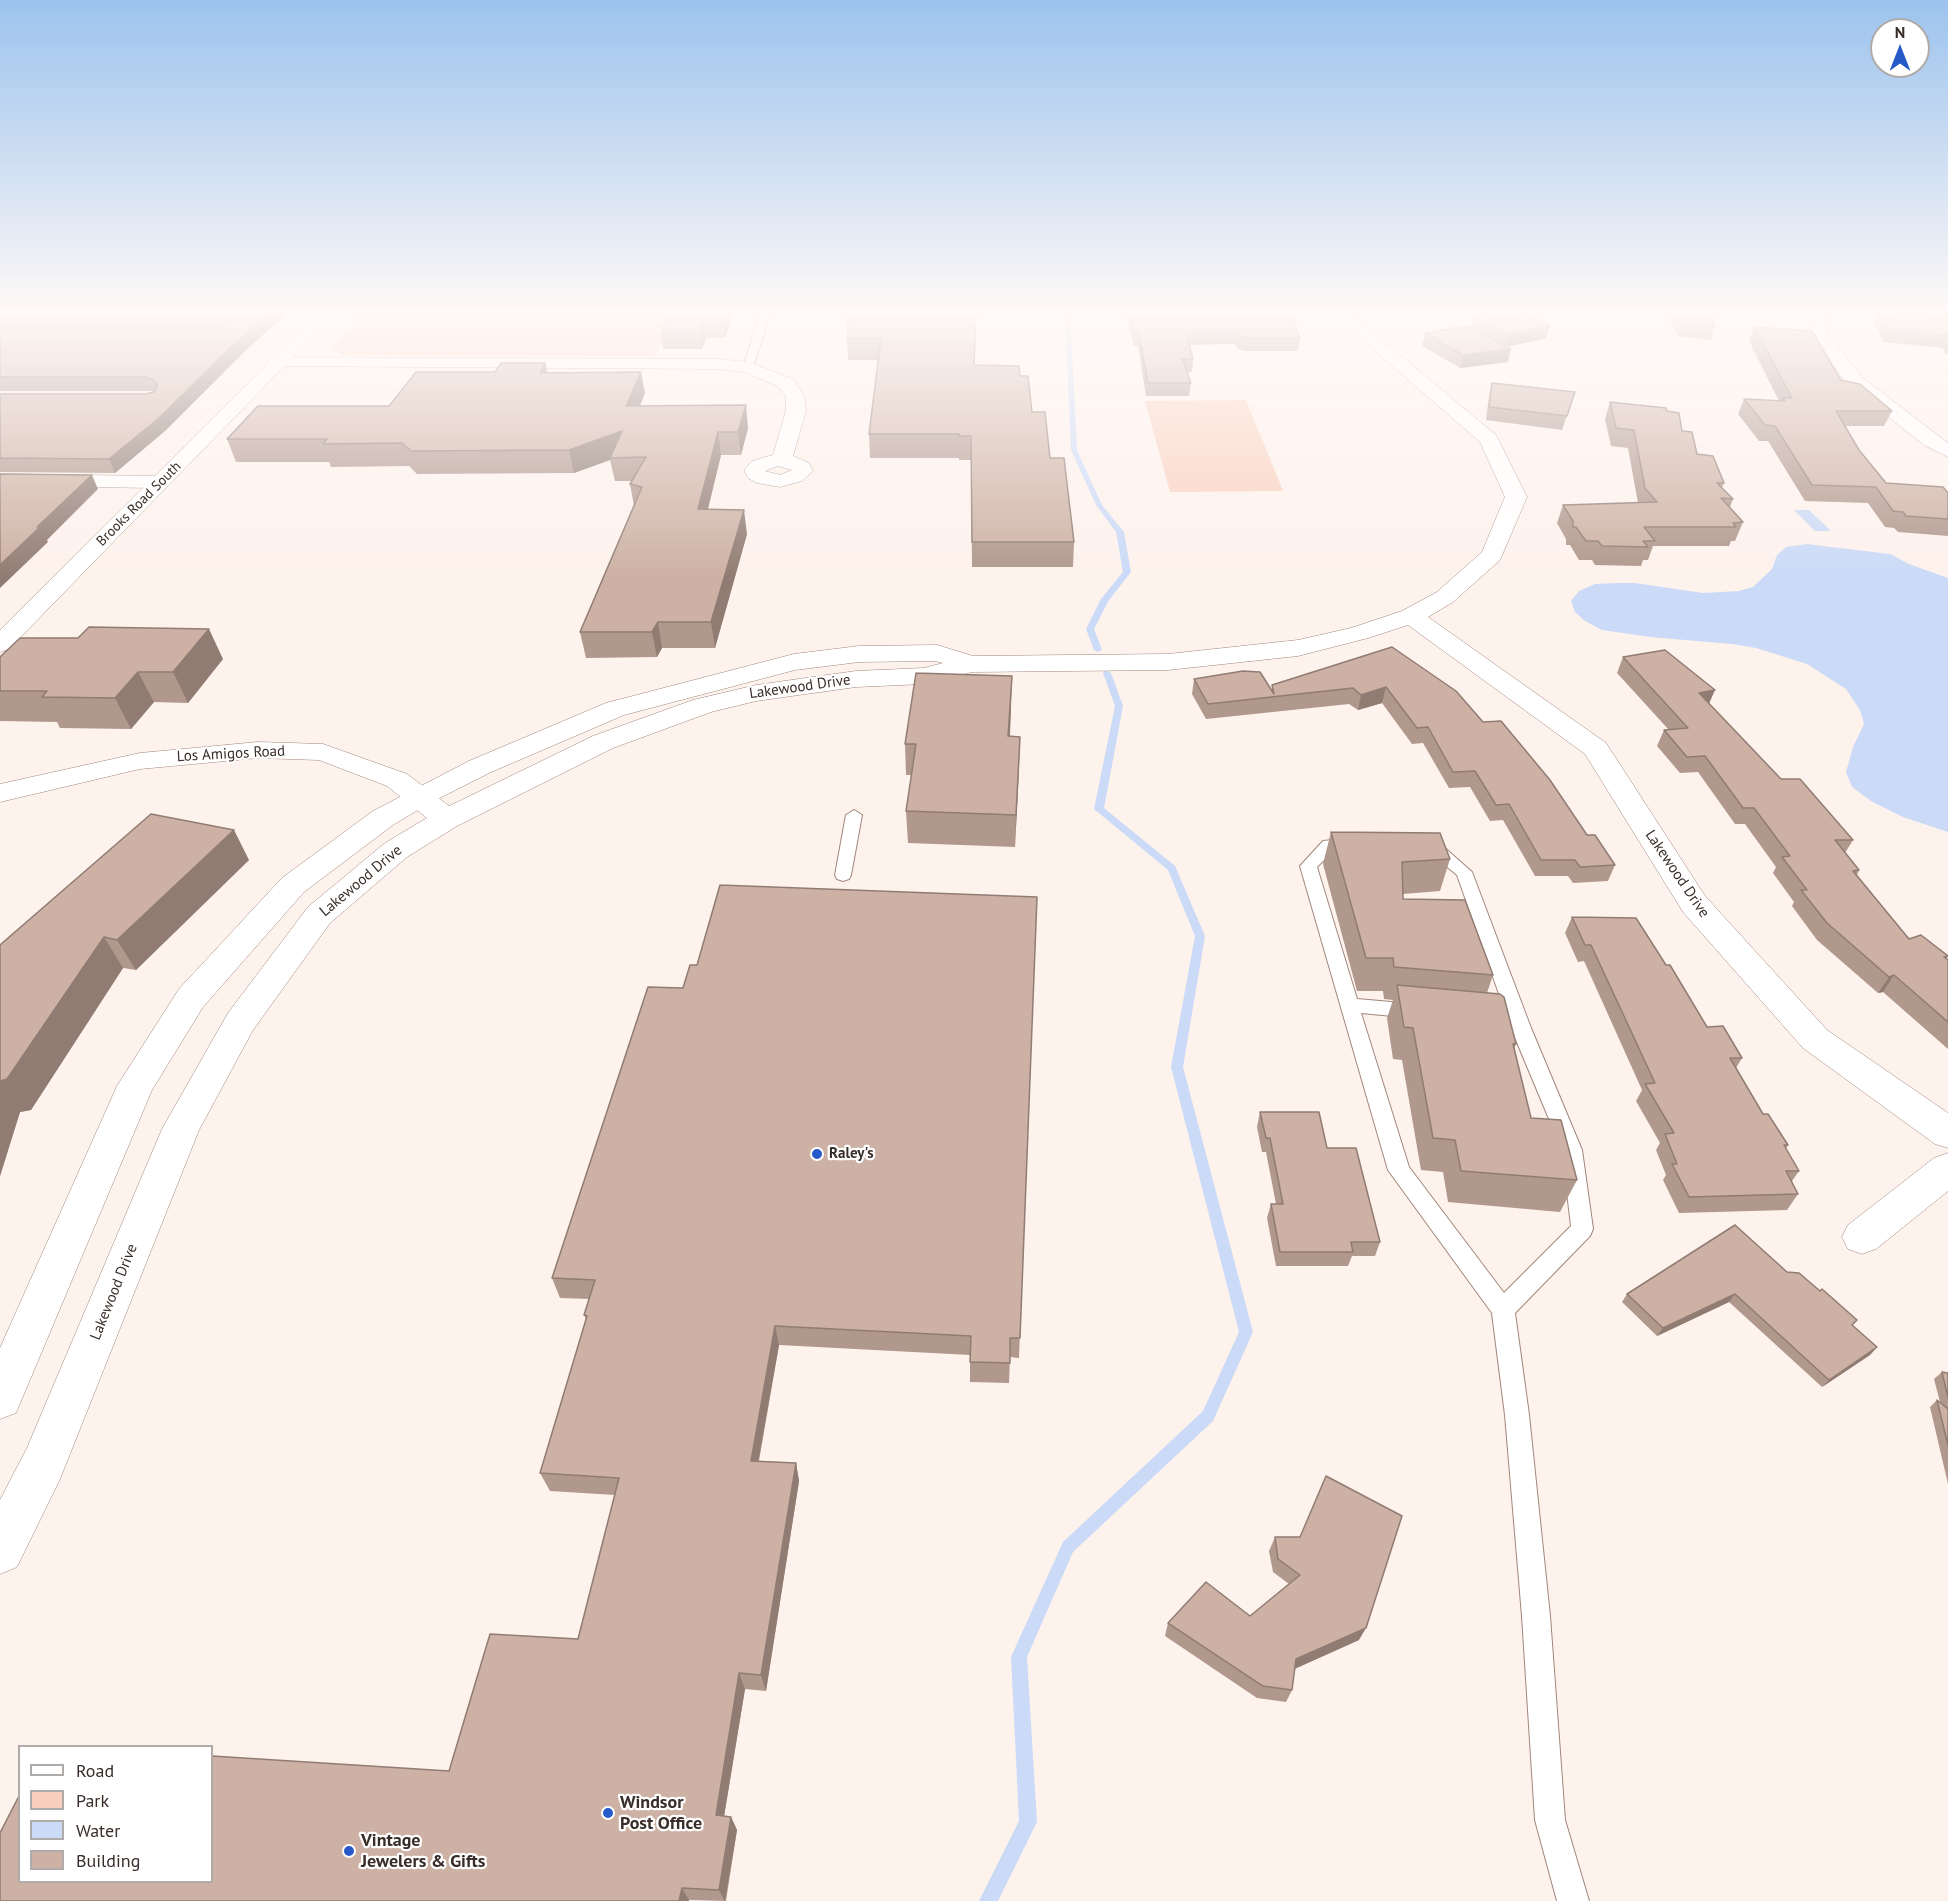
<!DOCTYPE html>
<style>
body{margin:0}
#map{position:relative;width:1948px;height:1901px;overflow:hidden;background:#fef2ed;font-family:"PT Sans",sans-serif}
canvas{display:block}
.legend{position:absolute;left:18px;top:1745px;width:195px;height:138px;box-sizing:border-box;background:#fff;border:2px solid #afaba9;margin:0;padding:8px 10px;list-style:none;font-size:18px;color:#382d28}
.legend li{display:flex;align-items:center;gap:12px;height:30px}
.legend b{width:30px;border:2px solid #afaba9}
.north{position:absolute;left:1870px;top:18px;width:60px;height:60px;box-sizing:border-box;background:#fff;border:2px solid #afaba9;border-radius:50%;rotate:0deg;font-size:16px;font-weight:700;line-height:24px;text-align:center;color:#382d28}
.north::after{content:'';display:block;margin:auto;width:21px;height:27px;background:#265ac8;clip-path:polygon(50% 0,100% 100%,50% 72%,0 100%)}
</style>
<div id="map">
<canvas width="1948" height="1901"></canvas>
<ul class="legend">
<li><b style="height:8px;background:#fff"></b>Road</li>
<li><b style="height:16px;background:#f9d0be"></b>Park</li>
<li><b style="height:16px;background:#cadaf7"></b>Water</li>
<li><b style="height:16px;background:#cdb1a4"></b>Building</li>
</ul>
<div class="north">N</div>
</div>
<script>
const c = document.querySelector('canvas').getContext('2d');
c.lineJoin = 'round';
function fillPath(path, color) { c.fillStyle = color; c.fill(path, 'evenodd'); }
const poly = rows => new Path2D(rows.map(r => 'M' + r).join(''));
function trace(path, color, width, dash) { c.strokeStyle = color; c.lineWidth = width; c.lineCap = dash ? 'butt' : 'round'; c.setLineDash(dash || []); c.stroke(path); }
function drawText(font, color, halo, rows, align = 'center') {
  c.font = font + ' "PT Sans",sans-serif'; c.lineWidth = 4.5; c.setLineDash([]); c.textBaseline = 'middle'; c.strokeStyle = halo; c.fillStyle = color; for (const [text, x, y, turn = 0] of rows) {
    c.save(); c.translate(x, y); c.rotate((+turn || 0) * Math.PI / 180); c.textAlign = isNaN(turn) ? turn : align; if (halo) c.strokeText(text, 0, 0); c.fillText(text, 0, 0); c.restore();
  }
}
fillPath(poly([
 [364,312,681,312,654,356,343,355,331,347],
 [1246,400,1283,491,1170,492,1145,401]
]), '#f9d0be');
fillPath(poly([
 [1794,510,1809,510,1831,531,1815,531],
 [1807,544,1890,554,1909,564,1948,578,1948,832,1903,817,1871,801,1852,787,1846,772,1853,747,1864,724,1860,710,1846,689,1807,664,1756,648,1732,644,1650,637,1602,630,1585,621,1575,612,1571,601,1579,591,1595,584,1617,583,1635,583,1703,593,1739,591,1753,587,1772,569,1777,555,1786,547]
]), '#cadaf7');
fillPath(poly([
 [1065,312,1070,312,1077,450,1102,505,1124,532,1131,572,1109,600,1094,629,1102,650,1098,652,1094,650,1086,629,1101,599,1123,572,1116,532,1096,505,1071,450,1065,312],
 [1104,671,1107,671,1111,673,1123,706,1104,808,1175,866,1205,936,1183,1067,1253,1332,1213,1421,1073,1552,1027,1657,1037,1822,998,1901,979,1901,1019,1821,1011,1657,1063,1542,1203,1411,1239,1332,1171,1067,1195,936,1168,870,1094,809,1115,706,1103,673,1104,671]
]), '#cadaf7');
const lane = poly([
 [761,312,771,312,753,367,745,369,743,367,761,312],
 [854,810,862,815,851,875,849,879,843,881,837,879,835,875,846,815,854,810],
 [1352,838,1358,839,1360,843,1358,847,1334,850,1317,867,1357,999,1414,1004,1421,1006,1423,1011,1421,1016,1414,1018,1361,1013,1409,1167,1504,1293,1571,1226,1562,1150,1511,1028,1457,875,1436,858,1423,856,1421,852,1423,848,1429,847,1446,849,1472,872,1531,1028,1582,1150,1593,1229,1590,1236,1515,1313,1529,1415,1550,1616,1565,1820,1589,1901,1557,1901,1535,1820,1522,1616,1505,1415,1492,1313,1388,1170,1300,866,1323,841,1352,838]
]);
const street = poly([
 [45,312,64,312,6,355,0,356,0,343,45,312],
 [1330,312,1348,312,1496,435,1527,497,1500,560,1453,602,1428,617,1606,743,1705,896,1827,1030,1948,1113,1948,1148,1935,1144,1803,1048,1683,912,1585,754,1408,625,1368,638,1298,656,1168,670,972,672,924,684,856,687,756,701,711,712,613,748,457,826,407,857,330,923,253,1030,199,1130,60,1479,17,1567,0,1574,0,1500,27,1448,162,1129,228,1013,308,907,385,843,437,812,593,736,693,700,756,685,856,671,924,668,943,663,935,661,859,662,795,670,624,715,489,773,428,804,393,825,304,892,203,1007,152,1090,16,1413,0,1419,0,1348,117,1086,179,989,282,878,373,811,469,761,606,703,794,654,859,646,937,645,973,656,1168,654,1298,640,1351,628,1402,611,1437,592,1482,552,1505,497,1480,442,1330,312],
 [1807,312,1823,312,1829,336,1863,378,1948,443,1948,457,1924,445,1849,386,1812,337,1807,312],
 [1840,312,1885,312,1948,320,1948,330,1848,317,1842,316,1840,312],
 [278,357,718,359,748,362,793,379,804,396,806,411,793,456,809,463,813,471,802,481,780,487,757,483,748,478,744,470,752,461,773,455,786,411,786,396,779,387,745,372,718,369,272,366,269,362,272,358,278,357],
 [778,466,792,470,780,475,765,471,778,466],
 [0,474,161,476,168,478,172,482,168,486,161,488,0,486,0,474],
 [1948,1153,1948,1191,1876,1249,1862,1254,1848,1249,1842,1237,1848,1225,1934,1158,1948,1153]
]);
const secondary = poly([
 [320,312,337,312,9,649,0,652,0,630,320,312],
 [258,742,323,744,407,774,457,812,462,819,457,826,447,828,437,826,387,786,319,760,258,758,140,769,0,802,0,784,140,753,258,742]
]);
trace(lane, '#a1867a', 2);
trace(street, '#a1867a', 1);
trace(secondary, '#a1867a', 1);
fillPath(lane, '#fff');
fillPath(street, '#fff');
fillPath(secondary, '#fff');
fillPath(poly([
 [0,312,288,312,244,352,165,431,115,473,0,472,0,394,146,394,154,391,0,391,0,328,223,326,0,327],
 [670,312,734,312,725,338,706,338,702,349,663,349,661,333],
 [849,312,975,365,1020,376,1032,412,1050,458,1074,542,1073,567,972,567,971,460,959,460,959,458,870,458,869,434,878,360,848,360,847,338,848,330,847,321],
 [1125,312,1295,312,1296,329,1300,338,1298,351,1243,351,1237,348,1235,344,1189,345,1193,359,1192,372,1187,372,1191,383,1189,396,1146,396,1138,346,1134,346],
 [1476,312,1522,312,1550,326,1546,338,1507,347,1508,362,1460,368,1422,346,1425,333,1470,328,1473,316,1481,314],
 [1665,312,1711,312,1715,327,1711,340,1678,336],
 [1879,312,1890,312,1948,319,1948,354,1945,354,1943,348,1883,342,1874,323],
 [1891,312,1948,312,1948,318],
 [1754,327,1892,411,1884,426,1845,426,1859,450,1886,483,1948,493,1948,536,1898,532,1894,528,1885,527,1868,503,1805,501,1768,441,1759,441,1738,414,1744,399,1779,401,1749,341],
 [545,363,547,372,645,393,640,406,748,428,741,455,721,455,708,509,747,534,715,648,662,648,657,657,586,658,580,632,634,506,630,484,632,481,615,481,610,460,574,473,417,474,409,466,331,467,329,462,236,462,227,439,389,406,495,372],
 [1492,383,1575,392,1562,430,1486,420,1489,396],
 [1610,402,1667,411,1682,431,1697,454,1724,483,1722,488,1733,499,1730,507,1743,522,1735,541,1731,541,1729,546,1653,546,1648,560,1643,560,1641,566,1595,565,1592,560,1579,560,1570,545,1566,545,1566,539,1557,523,1563,505,1638,503,1628,448,1611,446,1605,419],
 [1392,647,1483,722,1587,835,1615,865,1608,881,1573,883,1568,876,1535,876,1503,820,1490,821,1470,787,1449,788,1423,743,1412,744,1382,703,1358,710,1349,704,1206,719,1192,694,1194,679,1272,689,1272,685],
 [0,657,223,659,188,703,154,702,131,729,60,728,57,722,0,721],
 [1623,657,1709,704,1781,779,1853,840,1845,853,1859,870,1857,875,1909,939,1948,956,1947,959,1948,960,1948,1049,1883,992,1878,993,1817,940,1792,906,1794,902,1773,873,1776,867,1745,824,1735,824,1698,772,1680,773,1657,746,1664,730,1669,730,1617,673],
 [1011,707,1010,736,1019,768,1015,847,908,843,906,811,912,775,906,775,905,744],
 [1331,832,1450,859,1440,891,1403,894,1403,899,1493,975,1487,993,1516,1044,1514,1049,1531,1118,1577,1180,1560,1212,1448,1202,1443,1172,1421,1170,1402,1060,1393,1059,1387,1018,1393,1000,1384,999,1383,991,1357,991,1323,864],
 [249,860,136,970,123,968,31,1110,20,1112,0,1176,0,945],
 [1037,897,1019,1358,1010,1357,1009,1383,970,1382,970,1355,779,1345,759,1461,796,1463,799,1481,766,1691,745,1689,724,1816,731,1817,737,1830,726,1901,689,1900,689,1901,0,1901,20,1881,449,1771,578,1639,615,1495,550,1491,540,1473,586,1319,584,1315,589,1299,560,1298,552,1278,683,988,697,965],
 [1572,917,1666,965,1707,1027,1742,1058,1736,1068,1763,1114,1788,1145,1786,1149,1799,1171,1792,1181,1798,1194,1787,1210,1679,1213,1663,1180,1666,1175,1656,1150,1660,1143,1636,1101,1642,1090,1584,961,1578,962,1565,933],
 [1260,1112,1327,1148,1380,1242,1375,1256,1352,1256,1348,1266,1276,1266,1267,1218,1271,1204,1276,1204,1266,1152,1262,1152,1257,1127],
 [1787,1272,1853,1326,1877,1347,1870,1355,1822,1387,1729,1302,1657,1336,1622,1302,1627,1294],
 [1942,1372,1948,1373,1948,1484,1930,1407,1937,1400,1940,1402,1934,1379],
 [1275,1537,1359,1640,1294,1669,1292,1690,1286,1702,1257,1698,1165,1636,1168,1623,1250,1616,1289,1584,1273,1572,1269,1551]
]), '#b0988d');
fillPath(poly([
 [270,312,288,312,244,352,165,431,115,473,109,459],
 [726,312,734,312,725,338,723,321],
 [704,321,706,338,702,349,700,332],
 [1550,326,1546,338,1506,347,1509,335],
 [1511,349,1508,362,1460,368,1463,355],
 [545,363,550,384,540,373],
 [641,372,645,393,630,428,626,406],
 [746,405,748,428,741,455,738,432],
 [622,431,610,458,610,460,574,473,569,450],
 [718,432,721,455,702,533,698,509],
 [92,475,98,489,47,540,48,542,0,588,0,565,37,527],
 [744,510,747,534,715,648,711,622],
 [658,622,662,648,657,657,652,632],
 [209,629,223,659,188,703,173,672],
 [138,672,154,702,131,729,115,698],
 [1012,676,1011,707,1008,768,1008,736],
 [1386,687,1382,703,1358,710,1361,695],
 [1715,690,1708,706,1699,693],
 [1020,737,1019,768,1015,847,1016,815],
 [234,830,249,860,136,970,117,940],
 [104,937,123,968,31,1110,20,1112,0,1176,0,1081],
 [1894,975,1883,992,1878,993,1889,977],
 [1735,1294,1729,1302,1657,1336,1663,1328],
 [775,1326,779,1345,755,1479,751,1461],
 [1877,1347,1870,1355,1822,1387,1829,1380],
 [796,1463,799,1481,766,1691,761,1675],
 [1366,1628,1359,1640,1290,1671,1296,1659],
 [739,1673,745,1689,722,1829,716,1815],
 [731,1817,737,1830,725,1901,719,1890],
 [682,1888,689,1900,689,1901,679,1901]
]), '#907c73');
const building = poly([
 [0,312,270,312,239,339,159,418,109,459,0,458,0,394,146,394,154,392,157,387,155,381,146,377,0,377,0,328,222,327,228,320,224,315,216,313,0,314,0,312],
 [670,312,726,312,723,321,704,321,700,332,661,333,670,312],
 [849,312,976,312,974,365,1019,366,1020,376,1028,376,1032,412,1045,412,1050,458,1064,458,1074,542,972,542,971,436,959,436,959,434,869,434,881,338,847,338,849,321,847,321,849,312],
 [1129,312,1295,312,1296,329,1300,338,1245,338,1238,336,1237,332,1186,333,1193,359,1182,359,1191,383,1148,383,1139,334,1135,334,1129,312],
 [1496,312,1522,312,1550,326,1509,335,1473,316,1496,312],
 [1676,312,1711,312,1715,327,1683,323,1676,312],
 [1880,312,1890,312,1948,319,1948,336,1889,330,1880,312],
 [1466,326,1511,349,1463,355,1425,333,1466,326],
 [1754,327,1812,331,1841,380,1860,384,1892,411,1836,411,1859,450,1886,483,1943,487,1948,493,1948,519,1906,516,1903,512,1893,511,1876,487,1812,485,1775,426,1765,425,1744,399,1785,401,1782,398,1792,398,1754,327],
 [501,363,545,363,540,373,641,372,626,406,746,405,738,432,718,432,698,509,744,510,711,622,658,622,652,632,580,632,642,487,630,484,646,457,610,458,622,431,569,450,411,451,402,443,323,444,327,439,227,439,258,406,389,406,416,372,495,372,501,363],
 [1492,383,1575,392,1567,416,1489,407,1492,383],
 [1610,402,1666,408,1667,411,1679,413,1682,431,1692,432,1697,454,1713,456,1724,483,1717,483,1733,499,1721,498,1743,522,1733,523,1736,527,1644,527,1655,541,1643,541,1648,547,1602,546,1598,541,1586,541,1576,527,1573,527,1573,521,1563,505,1657,502,1645,488,1634,430,1616,428,1610,402],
 [0,474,92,475,37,527,40,527,0,565,0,474],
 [89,627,209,629,173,672,138,672,115,698,42,697,47,691,0,691,0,657,20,638,78,638,89,627],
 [1392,647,1456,691,1483,722,1501,721,1550,780,1587,835,1595,835,1615,865,1580,867,1575,860,1541,860,1509,804,1496,805,1475,771,1453,772,1428,727,1417,728,1386,687,1361,695,1353,688,1208,704,1194,679,1243,671,1260,672,1274,694,1272,685,1392,647],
 [1665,650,1715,690,1699,693,1781,779,1800,779,1853,840,1835,840,1859,870,1853,871,1909,939,1921,935,1948,956,1944,957,1948,960,1948,1022,1894,975,1889,977,1827,923,1801,890,1807,890,1782,857,1790,856,1754,808,1743,808,1705,756,1687,757,1664,730,1688,728,1623,657,1665,650],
 [916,673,1012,676,1008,736,1020,737,1016,815,906,811,916,744,905,744,916,673],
 [151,814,234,830,117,940,104,937,7,1079,0,1081,0,945,151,814],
 [1331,832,1440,833,1450,859,1402,862,1403,899,1465,900,1493,975,1394,967,1393,958,1366,958,1331,832],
 [720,885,1037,897,1020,1338,1010,1338,1010,1363,970,1362,971,1336,775,1326,751,1461,796,1463,761,1675,739,1673,716,1815,731,1817,719,1890,682,1888,679,1901,0,1901,0,1833,20,1794,20,1881,212,1881,212,1756,449,1771,490,1634,578,1639,619,1478,540,1473,587,1316,584,1315,595,1280,552,1278,648,987,683,988,690,965,697,965,720,885],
 [1572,917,1636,918,1666,965,1670,965,1707,1027,1723,1026,1742,1058,1730,1058,1763,1114,1768,1114,1788,1145,1784,1145,1799,1171,1786,1171,1798,1194,1689,1197,1672,1164,1677,1164,1665,1134,1674,1133,1645,1084,1655,1083,1591,945,1585,945,1572,917],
 [1397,985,1500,994,1504,997,1516,1044,1513,1044,1531,1118,1561,1120,1577,1180,1461,1171,1455,1140,1433,1138,1413,1028,1404,1027,1397,985],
 [1260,1112,1319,1112,1327,1148,1356,1148,1380,1242,1351,1242,1353,1252,1280,1252,1271,1204,1283,1204,1270,1138,1266,1138,1260,1112],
 [1735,1225,1787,1272,1799,1273,1820,1291,1822,1289,1857,1320,1852,1325,1877,1347,1829,1380,1735,1294,1663,1328,1627,1294,1735,1225],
 [1942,1372,1948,1373,1948,1397,1942,1372],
 [1937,1400,1948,1409,1948,1445,1937,1400],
 [1326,1476,1402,1516,1366,1628,1296,1659,1292,1690,1263,1686,1168,1623,1206,1582,1250,1616,1300,1575,1278,1559,1275,1537,1300,1537,1326,1476]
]);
fillPath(building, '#cdb1a4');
trace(building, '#907c73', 1.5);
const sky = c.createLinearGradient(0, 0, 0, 578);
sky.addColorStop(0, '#9cc3ee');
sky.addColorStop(0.54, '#fff9f7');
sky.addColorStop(1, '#fff9f700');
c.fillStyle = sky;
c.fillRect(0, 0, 1948, 578);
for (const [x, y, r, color] of [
 [817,1154,6,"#265ac8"],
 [608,1813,6,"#265ac8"],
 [349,1851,6,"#265ac8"]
]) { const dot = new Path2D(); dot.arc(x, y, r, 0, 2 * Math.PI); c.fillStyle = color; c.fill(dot); trace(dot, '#fff', 2); }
drawText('14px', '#382d28', '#fff', [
 ["Brooks Road South",139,504,-45]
]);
drawText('15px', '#382d28', '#fff', [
 ["Lakewood Drive",800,687,-8],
 ["Los Amigos Road",231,754,-3],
 ["Lakewood Drive",1677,874,56],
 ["Lakewood Drive",361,881,-40],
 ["Lakewood Drive",114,1292,-68]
]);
drawText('bold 15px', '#382d28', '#fff', [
 ["Raley's",829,1154]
], 'left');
drawText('bold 18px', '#382d28', '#fff', [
 ["Windsor",620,1803],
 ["Post Office",620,1824],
 ["Vintage",361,1841],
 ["Jewelers & Gifts",361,1862]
], 'left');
</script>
